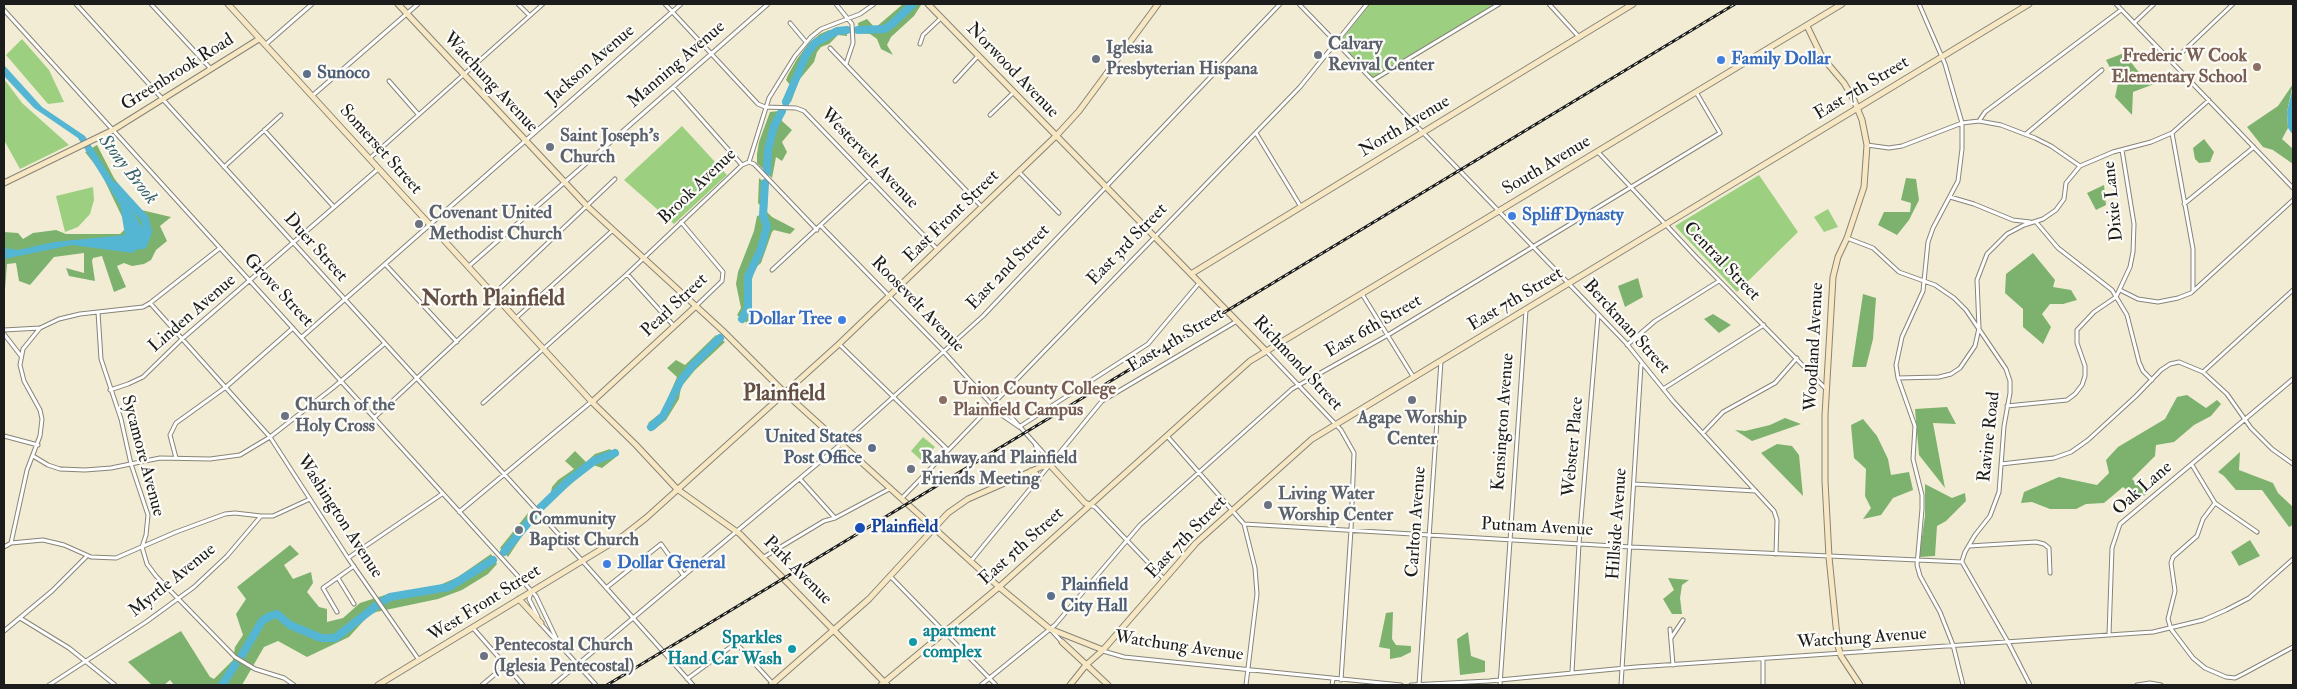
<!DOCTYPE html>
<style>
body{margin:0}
#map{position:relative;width:2297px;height:689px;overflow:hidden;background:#f2ecd5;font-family:"IM FELL Double Pica",serif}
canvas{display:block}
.frame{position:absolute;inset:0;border:5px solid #1c1c1c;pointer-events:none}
</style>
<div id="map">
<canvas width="2297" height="689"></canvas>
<div class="frame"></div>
</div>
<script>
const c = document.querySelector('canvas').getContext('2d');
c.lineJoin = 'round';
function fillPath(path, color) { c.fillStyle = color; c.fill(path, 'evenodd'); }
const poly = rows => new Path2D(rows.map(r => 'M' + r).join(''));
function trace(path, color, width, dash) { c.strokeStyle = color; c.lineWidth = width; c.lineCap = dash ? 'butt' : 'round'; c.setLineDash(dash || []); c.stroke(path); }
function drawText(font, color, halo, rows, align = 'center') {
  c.font = font + ' "IM FELL Double Pica",serif'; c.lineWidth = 4.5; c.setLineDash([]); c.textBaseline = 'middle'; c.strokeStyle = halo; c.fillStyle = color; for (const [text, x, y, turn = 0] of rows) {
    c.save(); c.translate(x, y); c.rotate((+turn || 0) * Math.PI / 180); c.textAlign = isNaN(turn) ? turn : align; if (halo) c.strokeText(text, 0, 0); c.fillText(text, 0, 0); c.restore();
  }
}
fillPath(poly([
 [1370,4,1502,4,1375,82,1338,44],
 [22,39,49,70,64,102,48,104,6,55],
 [4,79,22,103,69,145,20,169,4,140],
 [682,126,727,175,674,224,624,180],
 [1759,175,1798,232,1737,292,1675,226],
 [93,187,94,200,90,214,78,227,65,232,56,196],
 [1828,209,1838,227,1824,232,1814,217],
 [923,437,935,447,922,461,911,451]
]), '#9cd080');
fillPath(poly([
 [903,4,921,5,914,16,891,37,887,45,893,55,881,49,877,39,870,34,859,33,858,23,867,19,875,28],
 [829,30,847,32,847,36,838,35,829,44,821,47,817,52,814,62,799,80,791,102,782,101,790,85,786,80,788,75,797,59,809,43,820,34],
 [2124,53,2137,70,2154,84,2133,92,2132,115,2115,97,2118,83,2106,60],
 [2293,84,2287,112,2288,128,2282,139,2293,149,2293,164,2273,150,2263,147,2247,127,2278,106],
 [779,111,782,121,792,130,782,142,787,152,782,161,776,157,772,178,757,163,757,154,759,142,770,112],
 [2204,139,2214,152,2210,162,2199,163,2195,159,2193,148],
 [97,145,114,178,137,209,171,217,160,226,167,241,156,250,151,260,144,264,132,266,124,263,117,266,126,287,114,292,102,256,93,258,92,261,95,281,69,276,66,268,84,273,84,253,54,257,30,285,19,281,16,263,7,264,5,289,4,288,4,232,18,233,23,239,33,233,56,230,66,234,120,234,127,227,100,171,85,152],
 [759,178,768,186,767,212,772,217,795,229,790,234,774,230,772,232,761,263,755,268,751,283,751,319,747,323,737,315,741,308,736,284,738,272,754,231,757,216,760,215,761,206,758,203],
 [1906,178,1916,179,1919,200,1909,220,1897,235,1878,225,1884,212,1910,212,1911,203,1901,200],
 [2104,185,2106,205,2096,210,2087,193],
 [2033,253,2055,280,2053,287,2071,290,2077,300,2063,304,2050,304,2042,314,2051,327,2043,344,2023,327,2023,309,2005,293,2006,274],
 [1638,278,1643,297,1625,307,1618,286],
 [1863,294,1876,298,1873,339,1866,367,1852,367],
 [1713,314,1731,325,1719,333,1704,319],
 [716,335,725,342,695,370,681,387,679,399,666,420,654,430,648,423,662,412,677,377,667,368,676,360,685,365],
 [2187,395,2206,408,2217,400,2221,404,2211,416,2194,425,2174,442,2156,445,2155,456,2132,479,2147,494,2138,499,2123,487,2104,503,2086,504,2076,509,2050,509,2032,502,2021,503,2024,492,2059,477,2097,485,2109,473,2106,460,2118,447,2165,419,2177,397],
 [1947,407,1956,424,1933,423,1945,488,1919,455,1915,409],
 [1785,418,1801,424,1752,441,1735,430,1745,431,1770,425],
 [1863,419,1877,436,1888,459,1891,475,1909,472,1913,490,1893,498,1881,515,1863,519,1871,508,1865,496,1866,469,1854,458,1851,425],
 [1777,444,1792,446,1799,455,1803,496,1761,453],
 [610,449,616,457,602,468,593,465,555,498,551,492,552,487,558,480,574,469,565,461,575,451,586,462,595,454],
 [2240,452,2239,470,2273,483,2278,493,2293,507,2293,525,2289,527,2262,490,2236,490,2224,476,2218,472],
 [1925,484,1952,498,1965,493,1966,501,1946,521,1937,526,1935,556,1919,557,1925,516],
 [528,513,534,518,508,557,500,548],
 [2250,540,2260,556,2239,566,2231,552],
 [290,545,299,554,284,565,293,579,311,572,313,583,307,592,319,607,327,609,327,622,343,618,360,603,388,594,433,588,458,577,491,554,497,564,488,574,462,590,438,599,376,612,368,616,349,637,307,657,278,641,264,647,242,685,174,685,170,680,164,685,152,685,128,662,181,631,210,677,214,679,233,660,235,647,243,635,236,614,246,599,237,587],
 [1668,578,1689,580,1682,585,1680,598,1682,614,1672,614,1663,599,1674,590],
 [1393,612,1392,639,1396,645,1411,646,1411,652,1401,657,1390,659,1390,649,1379,647,1386,613],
 [1468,632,1471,656,1485,661,1485,672,1460,675,1457,639]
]), '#7db26e');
fillPath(poly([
 [4,65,42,107,85,136,148,236,133,253,72,245,4,259,4,248,18,250,54,242,125,235,120,205,78,138,34,108,4,76],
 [2293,87,2293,135,2288,128,2287,112]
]), '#54b6d2');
trace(poly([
 [858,30,885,29,893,23,913,4],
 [786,102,806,55,815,43,837,31,847,30],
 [767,172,768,150,774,126,782,111],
 [115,186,145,219,148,232,143,245,132,246],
 [742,319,748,308,748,277,761,249,767,226,763,215,765,183],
 [651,427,663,416,681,380,694,364,720,338],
 [540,508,568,481,594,461,615,453],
 [504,552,533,517],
 [383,601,390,597,449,587,493,560],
 [242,655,262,621,270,616,277,614,290,625,321,638,335,638,376,606],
 [222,685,235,665]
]), '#54b6d2', 8);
const street = poly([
 [76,4,535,508,693,685],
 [151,4,211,69],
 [518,4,529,15],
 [665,4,758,104,765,107,796,108,804,111,937,249],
 [836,4,852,24,853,43,846,64],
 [1299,4,1626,343,1673,401,1774,511,1777,520,1776,554],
 [1549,4,1579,37],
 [1919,4,1945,64,1962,123,1962,149,1958,181,1933,228,1928,242,1923,291,1902,337,1896,365,1898,378,1915,426,1913,459,1922,495,1922,509,1917,565,1920,576,1940,612,1953,645,1963,685],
 [2116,4,2293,188],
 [4,10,536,596,557,640],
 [2135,22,2154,4],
 [790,23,806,42],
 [920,44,923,35,941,18],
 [265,45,312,4],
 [830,48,982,207],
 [2173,61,2233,4],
 [1373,80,1499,4],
 [389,81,418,114],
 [955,81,978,56],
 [673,87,742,165],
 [312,96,418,4],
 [990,115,1013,93],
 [1979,121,1985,112,2121,10],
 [264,130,334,207],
 [1256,133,1301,207],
 [2172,133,2193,249,2193,291],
 [2026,134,2102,70],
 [1867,145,1889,148,1902,146,1962,123,1979,121,2001,125,2035,138,2051,146,2080,166],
 [1598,152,1697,258,1826,389],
 [370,158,543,4],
 [749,162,769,98,795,56,811,37,821,29,860,14,874,4],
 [749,162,754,164,817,230],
 [224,167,281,115],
 [1019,172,1059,213],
 [1950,197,1974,204,2013,220,2030,222],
 [2184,204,2254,147],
 [681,222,723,272,722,281,696,306],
 [2036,222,2058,248,2112,290,2127,315,2139,362,2143,371,2152,380],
 [821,226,944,352,992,405,993,409,1019,427],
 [1847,238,1873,248,1899,272,1935,285,1954,298,1966,310,2006,369,2010,381,2010,393,2004,426,1999,492,1990,516,1975,535,1965,552,1962,561],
 [385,264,457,342],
 [469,266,768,4],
 [772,270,870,179],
 [627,274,674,326],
 [2120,290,2138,299,2158,302,2178,298,2191,293,2293,200],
 [494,294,615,179],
 [1362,294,1414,378],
 [150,303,270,437,348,558,419,660],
 [98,312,101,359,121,419,131,464,148,515,146,535,142,547,147,564,156,576,235,657,255,669,284,678,294,685],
 [516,318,613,230],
 [4,330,40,328,59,319,80,314,143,307,150,303,220,248],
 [4,334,21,356],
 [302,337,681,4],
 [839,344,948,450],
 [1627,345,1655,321,1719,281],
 [1266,351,1341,430,1354,453,1351,530,1341,680],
 [2203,372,2293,290],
 [1898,378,1939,377,1951,374,1960,368,1975,346,1979,328,1977,280,1987,254,2007,234,2024,225,2043,219,2056,210,2064,199,2066,183,2080,166,2113,152,2151,142,2172,133,2209,100],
 [1663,389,1764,325],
 [110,390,128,384,143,377,182,339,378,169],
 [483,403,627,274,742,165,749,162],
 [992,405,997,405,1012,418,1048,458,1049,464],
 [2007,406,2067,400,2075,394,2082,385,2085,376,2085,366,2077,343,2077,330,2094,312,2116,297,2130,267,2133,252,2134,224,2122,150],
 [374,418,500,301],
 [1019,427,1148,344,1200,282],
 [1703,433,1723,412,1775,383,1797,358],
 [4,436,38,445],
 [1167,436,1244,524,1255,568,1257,594,1246,685],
 [1035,444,1042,462,1049,465],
 [33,456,48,465,60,469,85,470,111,468,160,458,210,459,240,455,270,437,334,387,384,344],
 [176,458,170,435,176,423,226,387,293,328],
 [2001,464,2054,458,2071,452,2088,440,2136,396,2161,370,2170,364,2179,362,2203,372,2227,394,2251,428,2272,449,2293,464],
 [2192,465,2215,503,2257,532],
 [800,479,835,518],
 [1634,484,1756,491],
 [902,498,1300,87,1367,4],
 [2215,503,2203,519,2197,536,2173,557,2171,563,2175,591,2168,619,2171,629,2193,658,2205,668,2226,677,2235,678,2243,674,2293,647],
 [1090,505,1095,507,1164,579],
 [459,512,591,402],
 [1244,524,1631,547,1962,562,2008,642,2030,685],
 [11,543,43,540,64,545,91,557,116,558,176,532,225,514,235,513,261,516],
 [1969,546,2036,542,2044,544,2049,548,2050,573],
 [4,547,11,543,27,470,40,436,42,419,40,410,24,381,20,365,23,349,40,328],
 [764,557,824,521,835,518,891,488],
 [348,558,442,494],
 [971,561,1102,401,1237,321],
 [890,576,996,685],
 [338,578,354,604],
 [606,588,661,544,684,576],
 [531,593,529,599,538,617],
 [337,612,323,588,354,566],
 [20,618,69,648,115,685],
 [540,623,596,685],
 [473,628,523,685],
 [1670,629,1673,665],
 [4,631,52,591,87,556],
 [1052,631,1062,642],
 [2109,635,2112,548,2120,524,2293,379],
 [1671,638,1683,620],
 [1103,651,1124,657,1153,660,1401,685],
 [1572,672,1579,544,1598,315],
 [687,679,736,643,774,685],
 [49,685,146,622,194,587,227,556,261,516,273,516,310,499],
 [482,685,506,665],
 [553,685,841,444,983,316,1280,4],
 [981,685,1055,625,1140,525,1292,389,1388,335,1720,133,1696,92],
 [1332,685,1333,679],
 [1411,685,1489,681,1636,667,2153,632,2203,620,2226,610,2249,598,2293,559],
 [1419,685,1441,361],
 [1500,685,1526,310],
 [1621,685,1641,365],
 [1763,685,1763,659],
 [2137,685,2150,683,2161,685]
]);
const secondary = poly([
 [228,4,592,402,636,445,677,489,740,534,887,685],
 [398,4,587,206,723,331,785,393,999,587,1050,629,1103,650],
 [928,4,1266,351],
 [1807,26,1822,57,1844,83,1854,100,1862,120,1867,145,1864,187,1847,238,1838,257,1833,277,1825,415,1825,481,1829,557,1838,646,1841,656,1860,685],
 [4,183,113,130,259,39],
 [1191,274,1633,4],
 [592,402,696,306],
 [1031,471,1036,474,1038,479],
 [519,599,541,623],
 [1062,642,1108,685],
 [378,685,623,536,646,518,839,344,1057,135,1079,111,1158,4],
 [771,685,869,599,948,513,968,499,1041,467,1050,465,1085,503,1090,505],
 [881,685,999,587,1250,361,1842,4],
 [1070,685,1086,665,1103,650,1196,543,1312,439,2029,4]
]);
trace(street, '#878478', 5);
trace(secondary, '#878478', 7);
trace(street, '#fff', 3);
trace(secondary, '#f7e8c3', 5);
const rail = poly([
 [607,685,1735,4]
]);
trace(rail, '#1c1c1c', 3);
trace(rail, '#fdfcf7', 1, [4]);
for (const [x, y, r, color] of [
 [1318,55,5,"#6b7280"],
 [1096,59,5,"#6b7280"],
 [1721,60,5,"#3f7fe0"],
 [2257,67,5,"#8d6e63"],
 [307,74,5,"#5c6f8a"],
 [550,147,5,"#6b7280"],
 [1512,216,5,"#3f7fe0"],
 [419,224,5,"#6b7280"],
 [842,320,5,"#3f7fe0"],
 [943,400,5,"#8d6e63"],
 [1412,400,5,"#6b7280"],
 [285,416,5,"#6b7280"],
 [872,448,5,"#5c6f8a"],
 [911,469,5,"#6b7280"],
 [1268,505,5,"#6b7280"],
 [860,528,6,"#1a4fb4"],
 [519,530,5,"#6b7280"],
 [607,564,5,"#3f7fe0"],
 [1051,596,5,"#5c6f8a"],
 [913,642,5,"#0f9aa8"],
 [792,649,5,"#0f9aa8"],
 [484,656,5,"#6b7280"]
]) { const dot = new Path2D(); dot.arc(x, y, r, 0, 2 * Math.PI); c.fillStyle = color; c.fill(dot); trace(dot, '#fdfcf7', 2); }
drawText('bold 18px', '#5b616d', '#fdfcf7', [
 ["Calvary",1328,45],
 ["Revival Center",1328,66],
 ["Iglesia",1106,49],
 ["Presbyterian Hispana",1106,70],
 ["Saint Joseph's",560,137],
 ["Church",560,158],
 ["Covenant United",429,214],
 ["Methodist Church",429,235],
 ["Church of the",295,406],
 ["Holy Cross",295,427],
 ["Agape Worship",1412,419,"center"],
 ["Center",1412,440,"center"],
 ["Rahway and Plainfield",921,459],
 ["Friends Meeting",921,480],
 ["Living Water",1278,495],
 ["Worship Center",1278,516],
 ["Community",529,520],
 ["Baptist Church",529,541],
 ["Pentecostal Church",494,646],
 ["(Iglesia Pentecostal)",494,667]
], 'left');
drawText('bold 18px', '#785e54', '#fdfcf7', [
 ["Frederic W Cook",2247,57],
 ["Elementary School",2247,78],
 ["Union County College",953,390,"left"],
 ["Plainfield Campus",953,411,"left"]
], 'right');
drawText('bold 18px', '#366cbe', '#fdfcf7', [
 ["Family Dollar",1731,60],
 ["Spliff Dynasty",1522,216],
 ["Dollar Tree",832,320,"right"],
 ["Dollar General",617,564]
], 'left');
drawText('18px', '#1c1c1c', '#fdfcf7', [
 ["Jackson Avenue",591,65,-41],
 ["Manning Avenue",677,65,-41],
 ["Norwood Avenue",1012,71,46],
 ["Greenbrook Road",178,73,-32],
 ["Watchung Avenue",490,83,47],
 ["East 7th Street",1862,89,-31],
 ["North Avenue",1405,127,-31],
 ["Somerset Street",380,150,48],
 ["Westervelt Avenue",869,159,46],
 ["South Avenue",1547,166,-31],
 ["Brook Avenue",698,187,-44],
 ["Dixie Lane",2114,201,-96],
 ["East Front Street",952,217,-44],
 ["East 3rd Street",1128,245,-46],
 ["Duer Street",315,248,48],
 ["Central Street",1721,262,46],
 ["East 2nd Street",1009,268,-46],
 ["Grove Street",278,291,47],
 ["East 7th Street",1516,300,-31],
 ["Roosevelt Avenue",917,305,46],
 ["Pearl Street",675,306,-43],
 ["Linden Avenue",193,314,-41],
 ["East 6th Street",1374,327,-30],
 ["Berckman Street",1626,327,48],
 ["East 4th Street",1176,341,-31],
 ["Woodland Avenue",1815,347,-87],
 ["Richmond Street",1297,364,47],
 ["Kensington Avenue",1504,422,-86],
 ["Ravine Road",1990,437,-84],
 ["Webster Place",1574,447,-85],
 ["Sycamore Avenue",142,456,75],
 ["Oak Lane",2143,489,-41],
 ["Washington Avenue",339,517,57],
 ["Carlton Avenue",1417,522,-86],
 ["Hillside Avenue",1618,524,-86],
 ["Putnam Avenue",1537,528,3],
 ["East 7th Street",1187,538,-46],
 ["East 5th Street",1022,547,-42],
 ["Park Avenue",797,571,45],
 ["Myrtle Avenue",173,581,-39],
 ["West Front Street",485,604,-32],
 ["Watchung Avenue",1862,639,-4],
 ["Watchung Avenue",1179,647,8]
]);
drawText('bold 18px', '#4e5e75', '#fdfcf7', [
 ["Sunoco",317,74],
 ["United States",862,438,"right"],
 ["Post Office",862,459,"right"],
 ["Plainfield",1061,586],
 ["City Hall",1061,607]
], 'left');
drawText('bold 18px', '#164399', '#fdfcf7', [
 ["Plainfield",871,528]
], 'left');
drawText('bold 18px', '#0d838f', '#fdfcf7', [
 ["apartment",923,632],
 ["complex",923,653],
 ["Sparkles",782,639,"right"],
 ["Hand Car Wash",782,660,"right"]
], 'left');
drawText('italic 19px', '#35616e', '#fdfcf7', [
 ["Stony Brook",127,170,52]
]);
drawText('bold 22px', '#644f45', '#fdfcf7', [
 ["North Plainfield",493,300],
 ["Plainfield",784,395]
]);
</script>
